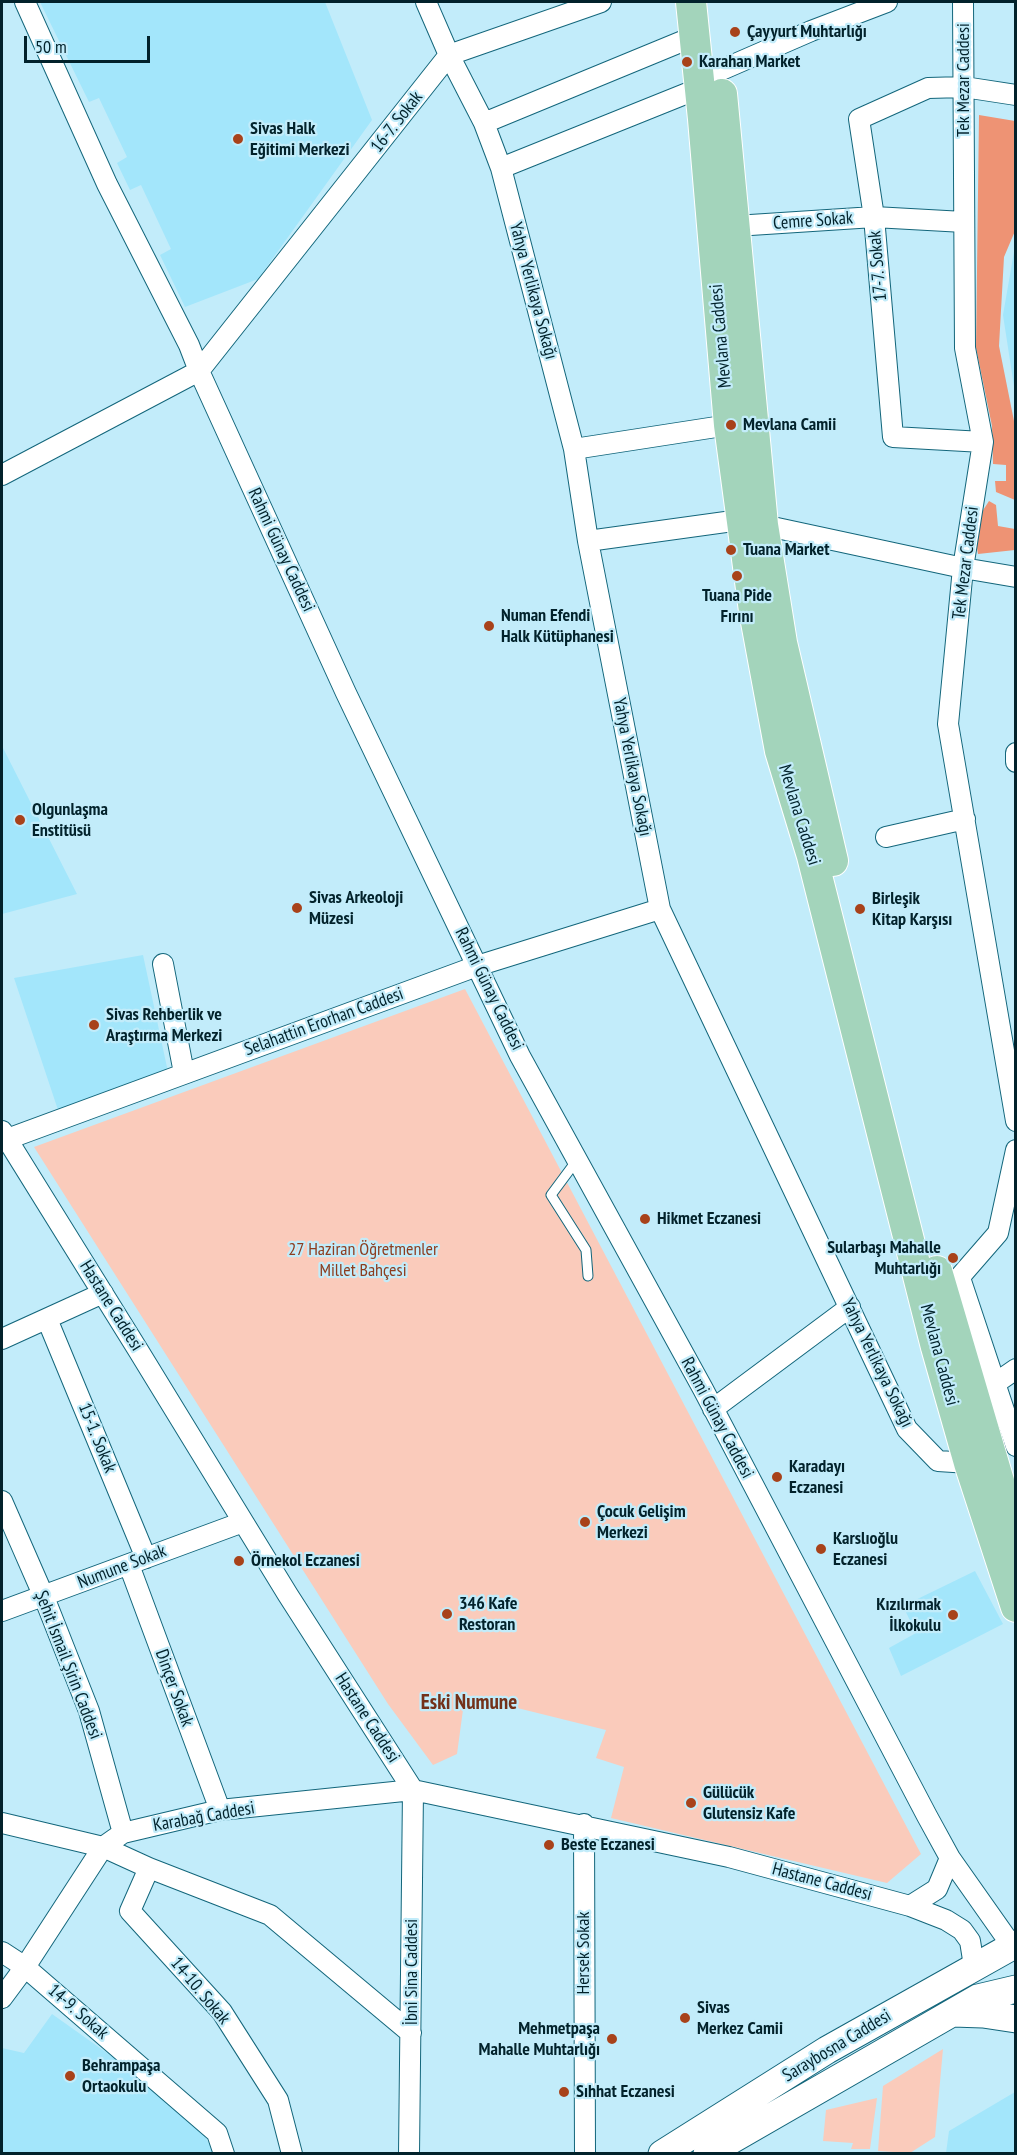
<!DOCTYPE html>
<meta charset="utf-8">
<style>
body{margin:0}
#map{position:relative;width:1017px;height:2155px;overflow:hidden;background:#c2ecfa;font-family:"PT Sans Narrow",sans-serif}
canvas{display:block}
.frame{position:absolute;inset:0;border:3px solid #02222b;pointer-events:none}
.scale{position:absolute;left:24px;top:36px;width:126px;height:27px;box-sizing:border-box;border:3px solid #02222b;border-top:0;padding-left:8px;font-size:18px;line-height:21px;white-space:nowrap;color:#02222b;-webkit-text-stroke:4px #c2ecfa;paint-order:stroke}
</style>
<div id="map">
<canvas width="1017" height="2155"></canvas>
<div class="frame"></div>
<div class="scale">50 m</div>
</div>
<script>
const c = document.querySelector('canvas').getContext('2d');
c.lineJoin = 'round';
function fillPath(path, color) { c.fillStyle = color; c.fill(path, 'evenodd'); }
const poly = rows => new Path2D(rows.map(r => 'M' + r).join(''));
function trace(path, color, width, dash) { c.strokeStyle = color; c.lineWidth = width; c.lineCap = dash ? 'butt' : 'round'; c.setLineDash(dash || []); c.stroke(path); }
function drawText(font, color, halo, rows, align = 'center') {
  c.font = font + ' "PT Sans Narrow",sans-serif'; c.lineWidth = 4.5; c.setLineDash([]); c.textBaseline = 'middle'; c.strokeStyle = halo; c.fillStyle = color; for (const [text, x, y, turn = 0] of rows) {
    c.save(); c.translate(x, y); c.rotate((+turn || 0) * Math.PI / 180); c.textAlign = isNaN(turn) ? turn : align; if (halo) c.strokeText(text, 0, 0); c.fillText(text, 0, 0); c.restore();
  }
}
fillPath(poly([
 [40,2,325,2,372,120,258,279,185,307,160,255,171,249,141,185,130,190,117,163,127,157,99,98,89,102],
 [1015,246,1016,246,1015,393,1003,315],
 [2,746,77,894,2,914],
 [143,955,168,1072,58,1110,14,978],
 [975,1571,1003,1624,901,1676,889,1648,916,1633,903,1606],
 [52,2014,172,2099,205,2137,215,2153,2,2154,2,2048,24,2053],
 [1015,2092,1015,2153,946,2153,949,2131]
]), '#a3e6fb');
fillPath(poly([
 [465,989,921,1854,887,1883,611,1818,624,1767,596,1758,606,1730,465,1695,457,1754,433,1765,388,1704,34,1147],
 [943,2049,935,2137,910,2153,878,2151,883,2086],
 [877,2098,870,2149,851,2149,853,2143,823,2141,826,2110]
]), '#facbbb');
fillPath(poly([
 [979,115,1015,121,1015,231,1004,257,999,346,1015,426,1015,500,996,492,995,481,1006,481,1006,465,993,464,992,426,976,348],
 [989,501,996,505,998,526,1015,529,1015,550,978,554,975,537,980,515]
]), '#ee9374');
const lane = poly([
 [577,1160,551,1195,586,1250,588,1276]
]);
const street = poly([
 [25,2,107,184,189,345,199,371,346,693,520,1056,703,1389,927,1816,950,1858,1012,1946],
 [426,2,449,55,484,123,501,168,574,449,588,541,660,909,907,1429,938,1461,969,1463],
 [963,2,965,348,983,442,963,568,948,724,1016,1121],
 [719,71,811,31,887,2],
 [484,123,695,36],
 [501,168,700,88],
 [735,226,874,217,964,222],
 [983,442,893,437,874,217,859,119,928,88,964,87,1016,95],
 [574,449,729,425],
 [2,475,199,371,449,55,601,2],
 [763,525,963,568,1016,577],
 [588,541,740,520],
 [1016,753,1016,762],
 [886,837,965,819],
 [163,964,184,1073],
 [2,1131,138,1350,288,1595,413,1790],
 [2,1141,477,966,660,909],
 [960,1278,1016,1446],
 [951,1287,998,1233,1016,1150],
 [47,1319,146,1558],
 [2,1339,103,1293],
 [987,1389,1016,1369],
 [713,1409,850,1307],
 [2,1501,44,1597,89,1711,123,1833],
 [129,1565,220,1810],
 [2,1611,243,1522],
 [2,1823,103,1847,123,1833,220,1810,413,1790,729,1857,910,1906,946,1920,962,1930,970,1941,974,1966],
 [584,1824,585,2154],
 [149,1868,130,1911,222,2012,278,2100,292,2154],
 [910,1906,937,1889,950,1858],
 [2,1952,25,1967,217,2133,224,2154],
 [2,1998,25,1967,103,1847,149,1868,270,1915,411,2033],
 [409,2154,413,1790]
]);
const secondary = poly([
 [953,2013,983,2014,1016,2019],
 [662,2154,827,2050,1016,1944],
 [707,2154,978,1998,1016,1989]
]);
const primary = poly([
 [691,2,703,119,729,425,754,611,780,751,812,856,936,1347,969,1463,1016,1607],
 [722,94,763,525,782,643,833,861],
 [937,1271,1016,1539]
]);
trace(lane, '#13667b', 11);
trace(street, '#13667b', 22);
trace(secondary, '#13667b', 29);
trace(primary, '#fff', 32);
trace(lane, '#fff', 9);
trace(street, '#fff', 20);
trace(secondary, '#fff', 27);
trace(primary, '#a3d4bb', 30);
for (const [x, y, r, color] of [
 [735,32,6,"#a8421a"],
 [687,62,6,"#a8421a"],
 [238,139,6,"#a8421a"],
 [731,425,6,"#a8421a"],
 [731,550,6,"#a8421a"],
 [737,576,6,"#a8421a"],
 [489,626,6,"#a8421a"],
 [20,820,6,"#a8421a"],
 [297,908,6,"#a8421a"],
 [860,909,6,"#a8421a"],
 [94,1025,6,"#a8421a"],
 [645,1219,6,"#a8421a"],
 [953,1258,6,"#a8421a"],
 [777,1477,6,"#a8421a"],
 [585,1522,6,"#a8421a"],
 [821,1549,6,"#a8421a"],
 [239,1561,6,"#a8421a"],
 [447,1614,6,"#a8421a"],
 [953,1615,6,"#a8421a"],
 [691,1803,6,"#a8421a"],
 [549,1845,6,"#a8421a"],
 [685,2018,6,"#a8421a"],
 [612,2039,6,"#a8421a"],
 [70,2076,6,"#a8421a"],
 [564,2092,6,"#a8421a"]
]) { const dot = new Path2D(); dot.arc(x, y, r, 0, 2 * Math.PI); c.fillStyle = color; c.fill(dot); trace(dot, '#c2ecfa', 2); }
drawText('bold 18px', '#02222b', '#c2ecfa', [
 ["Çayyurt Muhtarlığı",747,32],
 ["Karahan Market",699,62],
 ["Sivas Halk",250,129],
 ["Eğitimi Merkezi",250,150],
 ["Mevlana Camii",743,425],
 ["Tuana Market",743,550],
 ["Tuana Pide",737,596,"center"],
 ["Fırını",737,617,"center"],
 ["Numan Efendi",501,616],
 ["Halk Kütüphanesi",501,637],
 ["Olgunlaşma",32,810],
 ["Enstitüsü",32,831],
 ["Sivas Arkeoloji",309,898],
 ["Müzesi",309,919],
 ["Birleşik",872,899],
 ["Kitap Karşısı",872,920],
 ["Sivas Rehberlik ve",106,1015],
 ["Araştırma Merkezi",106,1036],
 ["Hikmet Eczanesi",657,1219],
 ["Sularbaşı Mahalle",941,1248,"right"],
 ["Muhtarlığı",941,1269,"right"],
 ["Karadayı",789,1467],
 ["Eczanesi",789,1488],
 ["Çocuk Gelişim",597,1512],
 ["Merkezi",597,1533],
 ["Karslıoğlu",833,1539],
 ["Eczanesi",833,1560],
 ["Örnekol Eczanesi",251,1561],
 ["346 Kafe",459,1604],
 ["Restoran",459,1625],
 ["Kızılırmak",941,1605,"right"],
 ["İlkokulu",941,1626,"right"],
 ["Gülücük",703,1793],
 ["Glutensiz Kafe",703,1814],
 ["Beste Eczanesi",561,1845],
 ["Sivas",697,2008],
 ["Merkez Camii",697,2029],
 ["Mehmetpaşa",600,2029,"right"],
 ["Mahalle Muhtarlığı",600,2050,"right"],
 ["Behrampaşa",82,2066],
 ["Ortaokulu",82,2087],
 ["Sıhhat Eczanesi",576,2092]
], 'left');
drawText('18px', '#02222b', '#c2ecfa', [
 ["Tek Mezar Caddesi",964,80,-90],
 ["16-7. Sokak",397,122,-52],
 ["Cemre Sokak",813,221,-4],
 ["17-7. Sokak",878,266,-95],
 ["Yahya Yerlikaya Sokağı",533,291,75],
 ["Mevlana Caddesi",721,336,-95],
 ["Rahmi Günay Caddesi",281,550,65],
 ["Tek Mezar Caddesi",966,563,-83],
 ["Yahya Yerlikaya Sokağı",632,767,79],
 ["Mevlana Caddesi",799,815,73],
 ["Rahmi Günay Caddesi",489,989,64],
 ["Selahattin Erorhan Caddesi",324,1022,-20],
 ["Hastane Caddesi",111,1306,58],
 ["Mevlana Caddesi",939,1355,75],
 ["Yahya Yerlikaya Sokağı",877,1363,64],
 ["Rahmi Günay Caddesi",717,1418,62],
 ["15-1. Sokak",97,1438,68],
 ["Numune Sokak",122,1567,-21],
 ["Şehit İsmail Şirin Caddesi",68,1665,69],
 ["Dinçer Sokak",174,1688,70],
 ["Hastane Caddesi",367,1718,57],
 ["Karabağ Caddesi",204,1817,-10],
 ["Hastane Caddesi",822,1882,15],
 ["Hersek Sokak",584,1953,-90],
 ["İbni Sina Caddesi",412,1972,-90],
 ["14-10. Sokak",200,1991,50],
 ["14-9. Sokak",78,2012,41],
 ["Saraybosna Caddesi",837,2046,-31]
]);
drawText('18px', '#8d3c1e', '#c2ecfa', [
 ["27 Haziran Öğretmenler",363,1250],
 ["Millet Bahçesi",363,1271]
]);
drawText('bold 21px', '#733119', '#c2ecfa', [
 ["Eski Numune",469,1703]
]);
</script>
